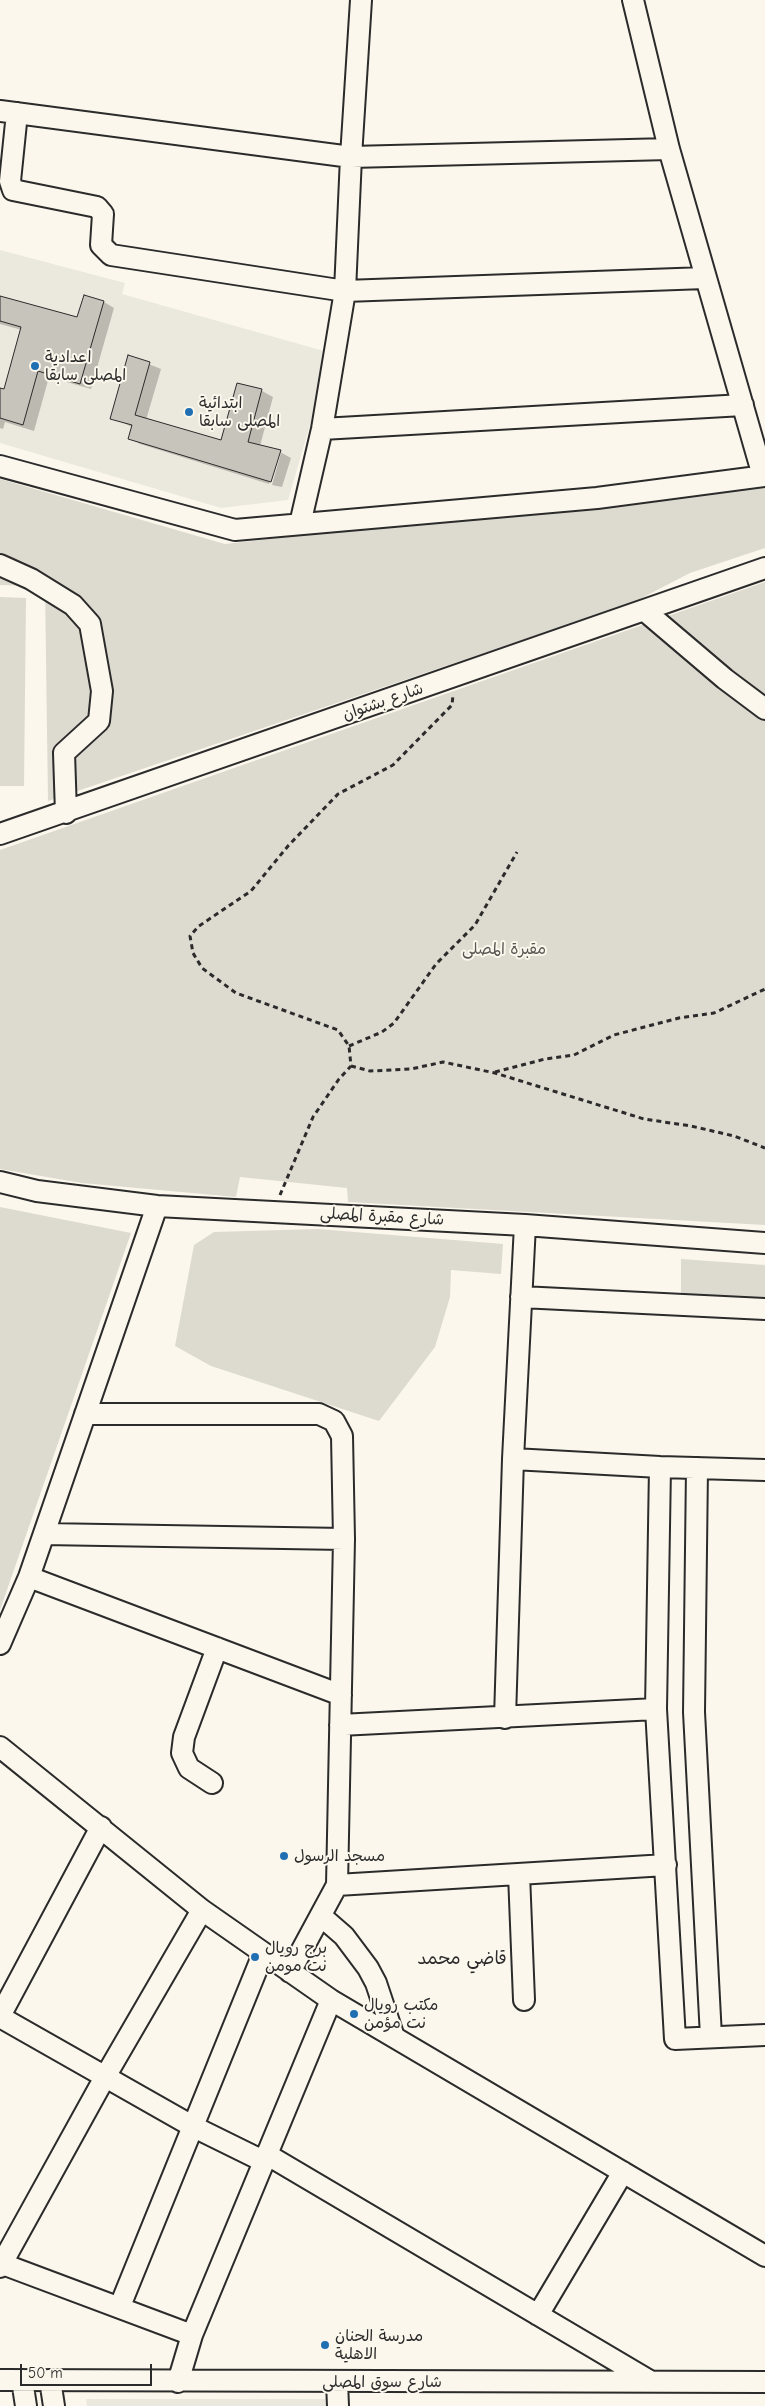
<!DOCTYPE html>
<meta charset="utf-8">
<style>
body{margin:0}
#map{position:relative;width:765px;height:2406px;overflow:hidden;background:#fbf7ec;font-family:"Comic Neue",sans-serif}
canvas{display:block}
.scale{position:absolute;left:20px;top:2364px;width:132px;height:22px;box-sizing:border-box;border:2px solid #2b2b2b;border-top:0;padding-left:6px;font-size:15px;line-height:18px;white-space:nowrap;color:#2b2b2b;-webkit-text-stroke:4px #fbf7ec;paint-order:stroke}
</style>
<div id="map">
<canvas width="765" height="2406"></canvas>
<div class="scale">50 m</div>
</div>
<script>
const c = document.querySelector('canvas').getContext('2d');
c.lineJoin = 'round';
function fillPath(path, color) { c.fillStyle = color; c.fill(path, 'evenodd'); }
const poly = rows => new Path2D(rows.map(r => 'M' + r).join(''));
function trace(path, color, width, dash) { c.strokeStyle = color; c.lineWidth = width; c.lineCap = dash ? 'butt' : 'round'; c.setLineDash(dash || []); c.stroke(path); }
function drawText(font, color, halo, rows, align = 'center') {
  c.font = font + ' "Comic Neue","Playpen Sans Arabic",sans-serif'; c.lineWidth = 4; c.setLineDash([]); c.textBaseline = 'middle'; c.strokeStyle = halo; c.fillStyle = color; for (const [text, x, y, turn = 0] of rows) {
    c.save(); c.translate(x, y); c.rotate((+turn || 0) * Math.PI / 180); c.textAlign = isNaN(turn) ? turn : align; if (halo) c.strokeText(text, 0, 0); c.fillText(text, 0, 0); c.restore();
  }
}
fillPath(poly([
 [0,250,125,283,122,294,331,353,288,500,221,508,0,443],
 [86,2399,326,2399,326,2406,87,2406]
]), '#ebe8de');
fillPath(poly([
 [0,479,225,544,765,484,765,548,690,573,634,602,48,801,45,586,0,585],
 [765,582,765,1225,348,1202,347,1188,240,1177,236,1197,82,1183,0,1169,0,850],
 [0,597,26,598,24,786,0,786],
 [0,1207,131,1233,0,1610],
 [318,1229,503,1244,501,1274,451,1270,450,1297,435,1347,379,1421,211,1366,175,1346,194,1245,214,1232],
 [681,1259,765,1265,765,1301,681,1294]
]), '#dddad0');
fillPath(poly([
 [0,297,78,319,104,302,114,308,91,389,49,377,34,431,5,422,3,429,0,428,0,389,5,391,22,330,0,324],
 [129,356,161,369,146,420,222,442,238,384,262,391,273,397,260,446,280,452,291,458,282,487,272,485,281,453,279,453,269,484,140,444,129,438,132,427,112,418]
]), '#0003');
const building = poly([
 [84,295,104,301,80,384,38,371,23,425,0,418,0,388,4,389,21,327,0,321,0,296,77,317,84,295],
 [128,355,150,362,135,415,221,440,237,383,262,389,248,442,281,450,271,482,128,439,132,425,110,419,128,355]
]);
fillPath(building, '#c7c4bc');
trace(building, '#2b2b2b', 1);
const minor = poly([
 [633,0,669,149,763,476],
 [0,111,351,157,669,149],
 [17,113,10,181,13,190,97,207,103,214,101,245,111,255,345,291,705,278],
 [322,429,743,405],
 [0,466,235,530,597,498,765,476],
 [300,524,322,429,345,291,351,157,361,0],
 [0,565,31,579,73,605,90,624,102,691,99,721,64,753,66,813],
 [645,611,725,679,765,709],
 [0,834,765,568],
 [0,1182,37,1191,157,1206,525,1225,765,1243],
 [521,1297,765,1309],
 [85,1414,319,1414,334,1421,342,1436,344,1539,337,1885,290,1972],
 [513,1459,660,1467,765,1470],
 [660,1467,656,1709,675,2039,765,2035],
 [697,1468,694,1712,711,2037],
 [44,1534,344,1539],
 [29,1577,341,1695],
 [0,1644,29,1577,157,1206],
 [505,1718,513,1459,525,1225],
 [340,1725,656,1709],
 [0,1747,202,1910,331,2000,765,2256],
 [212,1783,189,1768,182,1753,184,1737,217,1648],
 [519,1874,524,2000],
 [337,1885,666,1865],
 [321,1916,344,1936,368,1968,376,1983,394,2037],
 [0,2016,101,1827],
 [0,2017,192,2126,263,2161],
 [266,2154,650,2381],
 [0,2263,192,2335],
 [0,2267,105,2077,202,1910],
 [120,2306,263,1954],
 [538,2315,623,2172],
 [0,2380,765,2382],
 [22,2380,26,2406],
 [50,2380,54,2406],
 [178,2382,192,2335,331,2000],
 [337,2382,338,2406]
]);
trace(minor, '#2b2b2b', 24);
trace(poly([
 [349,1046,382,1032,394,1023,436,964,475,925,517,852],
 [351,1066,370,1071,411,1069,443,1062,495,1073,644,1119,691,1126,734,1136,765,1148],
 [495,1072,545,1059,574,1055,614,1035,652,1025,679,1018,714,1013,765,989],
 [280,1195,313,1117,339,1079,351,1066,349,1046,338,1030,236,993,202,968,193,953,190,936,199,926,251,891,288,846,338,794,393,765,452,705,453,695]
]), '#2b2b2b', 3, [5, 4]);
trace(minor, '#fbf7ec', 20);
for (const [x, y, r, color] of [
 [35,366,5,"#1f6fb2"],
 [189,412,5,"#1f6fb2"],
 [284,1856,5,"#1f6fb2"],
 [255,1957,5,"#1f6fb2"],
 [354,2014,5,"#1f6fb2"],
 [325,2345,5,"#1f6fb2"]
]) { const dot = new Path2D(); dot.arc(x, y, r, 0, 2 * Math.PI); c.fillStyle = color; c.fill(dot); trace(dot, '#fbf7ec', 2); }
drawText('16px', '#2b2b2b', '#fbf7ec', [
 ["اعدادية",45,357],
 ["المصلى سابقا",45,375],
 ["ابتدائية",199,403],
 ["المصلى سابقا",199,421],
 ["مسجد الرسول",294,1856],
 ["برج رويال",265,1948],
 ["نت مومن",265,1966],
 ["مكتب رويال",364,2005],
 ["نت مؤمن",364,2023],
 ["مدرسة الحنان",335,2336],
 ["الاهلية",335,2354]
], 'left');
drawText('16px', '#2b2b2b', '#fbf7ec', [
 ["شارع بشتوان",383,702,-19],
 ["شارع مقبرة المصلى",382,1217,3],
 ["شارع سوق المصلى",382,2382]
]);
drawText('16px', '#585754', '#fbf7ec', [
 ["مقبرة المصلى",504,949]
]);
drawText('18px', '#2b2b2b', '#fbf7ec', [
 ["قاضي محمد",462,1959]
]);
</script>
